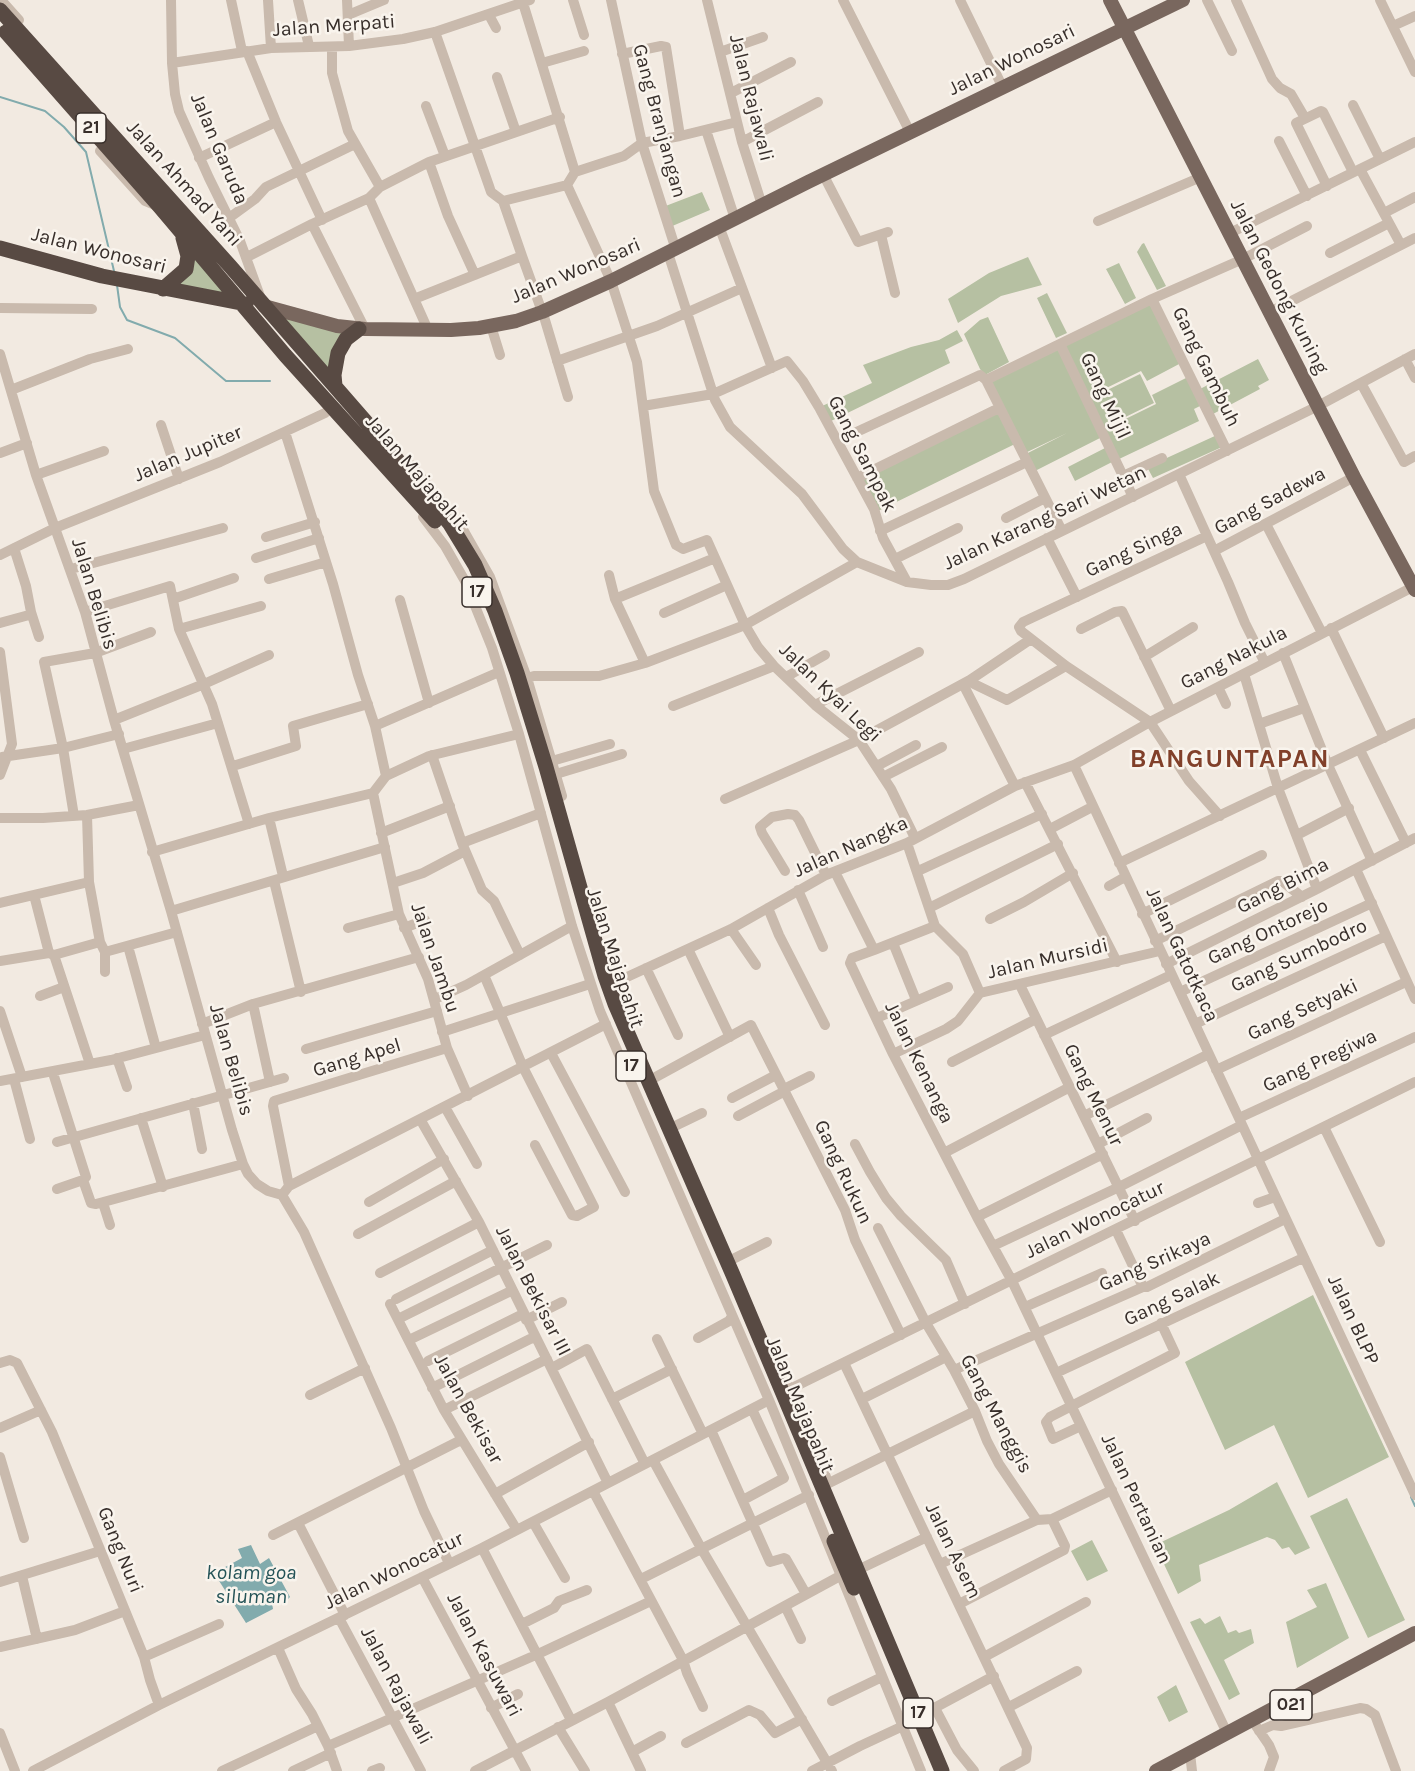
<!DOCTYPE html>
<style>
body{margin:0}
canvas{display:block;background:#f2eae1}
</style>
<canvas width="1415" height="1771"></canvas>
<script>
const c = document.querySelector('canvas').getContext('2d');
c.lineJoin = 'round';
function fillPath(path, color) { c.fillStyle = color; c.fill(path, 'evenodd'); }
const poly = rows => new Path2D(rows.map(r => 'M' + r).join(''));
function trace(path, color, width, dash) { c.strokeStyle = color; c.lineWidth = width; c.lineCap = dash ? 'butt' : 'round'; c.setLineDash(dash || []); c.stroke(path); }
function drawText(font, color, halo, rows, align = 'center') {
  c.font = font + ' Karla,sans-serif'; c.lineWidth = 5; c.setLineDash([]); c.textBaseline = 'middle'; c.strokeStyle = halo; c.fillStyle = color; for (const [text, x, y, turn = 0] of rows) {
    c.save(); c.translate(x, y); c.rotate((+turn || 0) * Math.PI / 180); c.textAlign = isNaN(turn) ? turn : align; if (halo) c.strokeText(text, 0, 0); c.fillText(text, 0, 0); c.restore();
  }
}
fillPath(poly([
 [702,192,710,210,670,227,663,207],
 [1144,243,1166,286,1157,290,1137,252,1142,244],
 [189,247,225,294,173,286],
 [1028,257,1042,285,1001,296,958,323,948,299,989,273],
 [1119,263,1136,298,1125,304,1106,269],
 [1047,293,1067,333,1056,338,1037,298],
 [1151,302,1181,363,1147,381,1141,371,1088,397,1062,344],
 [272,310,350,328,330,376],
 [988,317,1009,362,985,375,980,369,964,334,980,320],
 [957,330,963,341,945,350,950,363,829,422,820,407,872,383,863,365,911,347,939,340],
 [1058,347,1102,437,1033,472,1024,455,1067,433,1025,453,989,381],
 [1258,359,1269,380,1258,386,1260,389,1213,414,1200,389],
 [1140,374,1154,403,1103,428,1089,399],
 [1188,377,1202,405,1194,409,1199,421,1117,460,1103,430,1156,404,1152,395],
 [999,409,1015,444,878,511,861,476],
 [1217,435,1222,447,1153,478,1147,467],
 [1107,447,1114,461,1075,481,1068,467],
 [1313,1295,1389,1457,1308,1498,1274,1425,1225,1450,1185,1362],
 [1277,1482,1310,1548,1295,1555,1289,1547,1282,1549,1275,1540,1267,1537,1199,1565,1201,1581,1178,1594,1155,1545,1229,1510],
 [1347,1498,1405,1620,1368,1638,1310,1516],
 [1092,1540,1108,1571,1087,1581,1071,1551],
 [1326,1583,1349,1638,1297,1668,1286,1622,1317,1607,1307,1590],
 [1220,1616,1228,1633,1236,1630,1239,1633,1251,1629,1254,1643,1224,1660,1240,1694,1229,1700,1190,1622,1200,1618,1205,1624],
 [1176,1685,1188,1712,1169,1722,1157,1697]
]), '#b6c0a2');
fillPath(poly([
 [251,1545,260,1564,269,1558,290,1597,288,1599,284,1591,271,1598,273,1609,246,1623,214,1573,242,1558,238,1549]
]), '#82abad');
trace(poly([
 [0,97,45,111,64,127,86,152,114,271],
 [117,285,120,307,127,320,175,338,226,381,270,381],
 [1411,1497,1415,1506]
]), '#82abad', 2);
trace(poly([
 [1,0,19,20],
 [171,0,172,63,175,94,179,111,209,178,240,241,261,299],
 [231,0,242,51],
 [268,0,271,48],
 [298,0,309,46],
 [347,0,349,46],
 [573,0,584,35],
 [611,0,642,143,676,250],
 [707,0,742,142,762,205],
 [843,0,910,132],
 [960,0,1003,88],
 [1207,0,1232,51],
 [1236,0,1272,79,1280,88,1291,94,1305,118],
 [1380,0,1415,72],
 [348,15,384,0],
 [489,15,496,28],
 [1393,26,1415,16],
 [435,32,489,186,491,192,503,201],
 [332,47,332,73,348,131,380,187,369,198,428,330],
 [247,51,276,122,322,220],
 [720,52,763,37],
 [622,54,661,46,666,47,680,136],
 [172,63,271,48,349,46,403,39,435,32,530,0],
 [542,63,584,51],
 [497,77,516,132],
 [731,93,791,62],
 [1353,105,1380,159],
 [426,106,445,156],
 [706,130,735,219],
 [1279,141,1307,196],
 [742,142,818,102],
 [100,151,145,201,157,206],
 [199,158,276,122],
 [429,162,448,216,475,275],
 [1360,169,1401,245],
 [575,172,624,156,642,143,680,136,737,122],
 [824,176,858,242,888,232],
 [567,185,611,281,637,362,654,491,676,545,683,549,707,540,745,625,758,647,774,666,815,705,859,740,891,789,915,838],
 [1327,186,1296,123,1321,111,1323,112,1353,172],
 [380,187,429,162,560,117],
 [503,201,567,185,575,172,523,3],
 [1384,213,1415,197],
 [229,218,255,199,266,187,355,144],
 [1098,221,1201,177],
 [312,224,365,329],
 [719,226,772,368],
 [1230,233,1415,142],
 [881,235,895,293],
 [668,253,715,400,730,427,802,494,843,549,857,562,907,582,931,585,948,585,964,579,1318,406,1415,354],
 [1330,253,1389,223],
 [522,256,545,320,568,397],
 [247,257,312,224,369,198],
 [414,299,522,256,503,201],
 [1152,299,1227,451],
 [0,308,92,309],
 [1270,312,1415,238],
 [491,326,500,355],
 [1060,344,1133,497],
 [0,354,36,475,85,612,114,720,171,911,232,1130,243,1164,248,1174,257,1184,268,1191,282,1195,304,1232,391,1428,424,1511,449,1563],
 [1405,359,1415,378],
 [557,361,657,326,742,288],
 [986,380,1152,299,1243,259,1307,226],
 [1361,383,1404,462,1415,456],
 [11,390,90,359,128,349],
 [643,406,713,394,787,361,803,381,820,409,874,509,883,538,907,582],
 [161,425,179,479],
 [285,432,333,584,358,675,375,726,386,776],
 [837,441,980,375,986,380,1062,531],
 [0,453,27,443],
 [411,465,461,526,490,577,527,678,562,796],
 [1179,474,1228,582,1245,623,1265,663],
 [36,475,104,451],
 [1123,476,1162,458],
 [857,478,999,408],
 [423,517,445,546,465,581,492,648,519,734,572,926,600,1011,769,1400,921,1771],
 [1006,518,1045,498],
 [1266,524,1322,633],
 [880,531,1027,462],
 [1207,536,1023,622,1019,627,1021,631,1066,666,1150,722,1189,781,1220,816],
 [266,537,315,522],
 [1047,538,1077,597],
 [1214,551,1354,477],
 [0,555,55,528,220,462,325,413,332,407],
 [256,558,319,538],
 [895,559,958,528],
 [71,569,223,528],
 [609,575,615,599,645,663],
 [269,579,326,562],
 [173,599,234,578],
 [615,599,715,558],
 [400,600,429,703],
 [31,612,39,637],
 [85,612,170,586,179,629,261,606],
 [664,613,727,585],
 [0,623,29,615,31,612,26,586,14,548],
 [1331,628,1384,738],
 [179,629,212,704,249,824],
 [1081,629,1115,612,1122,611,1171,711],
 [0,652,12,744,0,775],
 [1283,653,1328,765,1372,861],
 [1144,657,1193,627],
 [1244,674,1278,788,1317,889],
 [786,677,825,655],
 [527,678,534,676,599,676,645,663,745,625,857,562],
 [970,680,974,684,1007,700,1066,666],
 [963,684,1015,786],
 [1218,687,1226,704],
 [815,705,919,652],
 [673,706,774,666],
 [114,720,204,684,269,655],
 [1259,724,1304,708],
 [375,726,499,672],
 [123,749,218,723],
 [1360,750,1406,843],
 [432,755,462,843,482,890,494,901,520,955],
 [2,757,63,748,119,734],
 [552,761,610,744],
 [1074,765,1415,1495],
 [233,766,296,746,293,726,368,704],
 [877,766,916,745],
 [556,774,622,754],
 [883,777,942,747],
 [1025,782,1117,962],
 [373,793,399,914,428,979,447,1048,468,1096],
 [725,799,859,740,970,680,1031,639],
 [74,816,63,748,44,662,95,653,151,632],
 [0,818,43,818,87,815,139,805],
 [269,818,283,876],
 [1050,829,1092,807],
 [381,833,450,806],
 [1297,835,1349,808],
 [462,843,541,813],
 [907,843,935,926,963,954,980,993],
 [152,852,269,818,373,793,386,776,429,756,519,734],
 [1119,863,1415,723],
 [1356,869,1415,999],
 [785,871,762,833,760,827,772,817,788,814,795,815,799,820,826,875],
 [918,871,1042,814],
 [835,872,874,950,852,958,850,963,893,1054,977,1217,1012,1281,1227,1733],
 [274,881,301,992],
 [89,882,100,942,105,952,105,972],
 [393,883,423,873,465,851],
 [1109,886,1125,877],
 [798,890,823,947],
 [34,895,49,953],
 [0,903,89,882,87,815],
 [768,908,779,935,825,1025],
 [929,908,1058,844],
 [171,911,385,847],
 [1142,914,1262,855],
 [990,919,1024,902,1073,873],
 [348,928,399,914],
 [404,928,425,920],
 [731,929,756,965],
 [1155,941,1278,881,1282,881,1302,897],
 [893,943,916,1000],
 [128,946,156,1048],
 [688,949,730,1037],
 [874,950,935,926],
 [105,952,177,932],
 [54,955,90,1064],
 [0,961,49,953,54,955,100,942],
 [1166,964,1317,889,1415,838],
 [646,968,678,1035],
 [484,975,523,1067,594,1207,577,1216,572,1215,535,1145],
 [614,983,731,929,826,875,907,843,1015,786,1074,765,1150,722,1413,587],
 [1020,985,1135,1221],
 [1180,992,1372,903],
 [40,996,64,987],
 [435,999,466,985,572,926],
 [253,1004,270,1082],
 [0,1011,22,1077],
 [877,1018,948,987],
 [202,1024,253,1004,419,957],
 [1195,1024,1386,936],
 [442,1032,590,984],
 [1044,1035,1171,975],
 [306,1049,437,1011],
 [551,1053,625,1192],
 [893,1054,946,1029,958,1021,980,993,1160,951],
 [117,1058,127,1087],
 [952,1062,1036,1019],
 [1216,1070,1406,982],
 [53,1073,86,1177,83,1180,57,1189],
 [654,1078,751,1025,845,1210,855,1240,901,1335],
 [14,1079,30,1139],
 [0,1081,111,1060,205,1035],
 [784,1089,810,1076],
 [732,1098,776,1075],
 [193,1103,202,1149],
 [445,1107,477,1164],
 [738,1116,785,1091],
 [1084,1116,1209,1054],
 [141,1118,163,1187],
 [1239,1118,1415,1037],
 [420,1119,479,1222,608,1483],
 [675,1126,702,1113],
 [1324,1127,1380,1242],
 [57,1142,284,1078],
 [855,1144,870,1172,886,1198,901,1216,946,1260,965,1304],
 [1098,1144,1147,1118],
 [944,1153,1070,1087],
 [83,1180,91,1203,96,1204,243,1164],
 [289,1186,273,1106,274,1101,447,1048],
 [282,1195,289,1186,606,1024],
 [369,1202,444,1159],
 [103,1203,110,1225],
 [1258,1203,1275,1197],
 [977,1217,1103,1154],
 [878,1228,926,1323,954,1370,975,1411,987,1441,999,1464,1037,1520],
 [1116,1230,1143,1287],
 [358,1234,456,1181],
 [993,1246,1119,1187,1242,1125],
 [733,1259,767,1242],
 [380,1273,479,1222],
 [396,1299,493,1250],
 [390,1304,444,1410,517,1530],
 [1025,1307,1102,1273],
 [398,1319,547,1245],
 [526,1320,562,1302],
 [698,1338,729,1321,732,1316],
 [411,1339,511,1291],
 [657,1339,703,1434],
 [775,1356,826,1477],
 [428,1361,523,1314],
 [0,1363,10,1360,17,1363,52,1432,144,1657,150,1680,159,1705],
 [844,1363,1027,1748,1026,1759,1004,1771],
 [552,1368,587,1349,645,1464],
 [954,1370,1143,1287,1147,1287,1285,1219],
 [1056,1373,1303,1258],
 [432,1388,534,1337],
 [790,1389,1415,1082],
 [310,1395,365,1368],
 [612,1399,672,1369],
 [862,1399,946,1357],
 [444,1410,547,1359],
 [1081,1426,1053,1439,1046,1422,1050,1417,1175,1353,1161,1323],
 [0,1428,41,1410],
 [711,1430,770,1562,784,1558,786,1559,806,1594],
 [0,1457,24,1538],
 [653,1460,701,1548,832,1771],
 [829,1483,975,1411],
 [593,1491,683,1660,687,1673,703,1707],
 [495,1494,589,1442],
 [743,1500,784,1478,752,1409],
 [533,1522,565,1578],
 [298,1523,345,1615],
 [273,1535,461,1440],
 [482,1548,571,1720],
 [940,1564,1037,1520,1052,1519,1112,1490],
 [864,1567,927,1537],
 [22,1576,37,1639],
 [422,1577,526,1771],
 [641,1579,809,1495],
 [0,1582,100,1551],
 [959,1604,1064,1550,1065,1546,1052,1519],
 [785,1606,801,1639],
 [339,1618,421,1771],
 [522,1624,554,1608,559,1601,587,1590],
 [0,1647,75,1630,125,1611],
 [278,1648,296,1689,312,1714,328,1746,337,1771],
 [144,1657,219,1624],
 [984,1657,1086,1602],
 [832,1701,882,1677],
 [608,1702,641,1771],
 [1009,1707,1077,1671],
 [491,1708,518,1694],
 [935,1708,957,1750,974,1771],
 [925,1713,994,1676],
 [1256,1726,1269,1745,1274,1757,1269,1771],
 [558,1727,585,1771],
 [1259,1731,1273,1725,1281,1726,1360,1708,1366,1709,1375,1715,1396,1771],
 [0,1733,15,1771],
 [686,1743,749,1710,760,1715,775,1733,802,1719],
 [328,1746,538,1654,651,1601],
 [632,1752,661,1736],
 [1190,1753,1192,1771],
 [33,1771,159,1705,482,1548,769,1400],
 [222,1771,318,1726],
 [293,1771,331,1753],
 [372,1771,380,1768],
 [475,1771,608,1702,840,1576],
 [812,1771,860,1746,903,1726]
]), '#c9baad', 10);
trace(poly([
 [1110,0,1354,477,1415,590],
 [264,306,337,326,365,329,451,330,479,328,516,321,542,312,611,281,808,182,1183,0],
 [1156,1771,1415,1633]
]), '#79675e', 14);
trace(poly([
 [0,10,230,266,372,429,450,524,475,565,495,611,517,673,546,767,605,976,615,1004,733,1275,942,1771],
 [6,32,160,207,285,355,435,521],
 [0,248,102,276,246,304],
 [163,289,186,269,188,256,183,238],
 [335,386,334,375,338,353,346,339,359,329],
 [834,1541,854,1588]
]), '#584a43', 15);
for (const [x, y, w] of [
 [91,128,30],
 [477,592,30],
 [631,1066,30],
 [1291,1705,42],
 [918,1713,30]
]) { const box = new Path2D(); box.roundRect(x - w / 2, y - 15, w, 30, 4.5); c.fillStyle = '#f9f4ed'; c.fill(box); trace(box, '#382f2b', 1.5); }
drawText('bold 18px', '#382f2b', null, [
 ["21",91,128],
 ["17",477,592],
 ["17",631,1066],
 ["021",1291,1705],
 ["17",918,1713]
]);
drawText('20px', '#382f2b', '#f9f4ed', [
 ["Jalan Merpati",334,26,-4],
 ["Jalan Wonosari",1012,60,-26],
 ["Jalan Rajawali",751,98,76],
 ["Gang Branjangan",659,121,75],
 ["Jalan Garuda",219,149,67],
 ["Jalan Ahmad Yani",184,184,48],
 ["Jalan Wonosari",99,251,14],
 ["Jalan Wonosari",576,271,-23],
 ["Jalan Gedong Kuning",1279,287,63],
 ["Gang Gambuh",1206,367,64],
 ["Gang Mijil",1105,396,65],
 ["Jalan Jupiter",188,454,-23],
 ["Gang Sampak",862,454,63],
 ["Jalan Majapahit",417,473,49],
 ["Gang Sadewa",1270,501,-28],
 ["Jalan Karang Sari Wetan",1045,518,-25],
 ["Gang Singa",1134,550,-25],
 ["Jalan Belibis",94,594,73],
 ["Gang Nakula",1234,658,-27],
 ["Jalan Kyai Legi",830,693,44],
 ["Jalan Nangka",851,847,-24],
 ["Gang Bima",1283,886,-27],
 ["Gang Ontorejo",1268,932,-25],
 ["Jalan Gatotkaca",1182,955,65],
 ["Gang Sumbodro",1299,956,-25],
 ["Jalan Jambu",435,958,71],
 ["Jalan Majapahit",615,958,72],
 ["Jalan Mursidi",1048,959,-13],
 ["Gang Setyaki",1303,1010,-25],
 ["Gang Apel",357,1058,-17],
 ["Jalan Belibis",231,1060,74],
 ["Gang Pregiwa",1320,1061,-25],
 ["Jalan Kenanga",919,1063,64],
 ["Gang Menur",1093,1095,64],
 ["Gang Rukun",843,1172,65],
 ["Jalan Wonocatur",1095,1220,-26],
 ["Gang Srikaya",1155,1262,-24],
 ["Jalan Bekisar III",533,1291,63],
 ["Gang Salak",1172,1299,-25],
 ["Jalan BLPP",1353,1320,65],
 ["Jalan Majapahit",800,1405,67],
 ["Jalan Bekisar",468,1409,61],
 ["Gang Manggis",996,1414,62],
 ["Jalan Pertanian",1136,1499,65],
 ["Gang Nuri",120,1550,68],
 ["Jalan Asem",953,1551,64],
 ["Jalan Wonocatur",394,1571,-26],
 ["Jalan Kasuwari",484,1655,62],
 ["Jalan Rajawali",396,1686,62]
]);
drawText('italic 21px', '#245357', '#f9f4ed', [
 ["kolam goa",251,1573],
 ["siluman",251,1597]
]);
c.letterSpacing = '1.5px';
drawText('bold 26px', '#81402a', '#f9f4ed', [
 ["BANGUNTAPAN",1230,760]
]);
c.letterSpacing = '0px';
</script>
